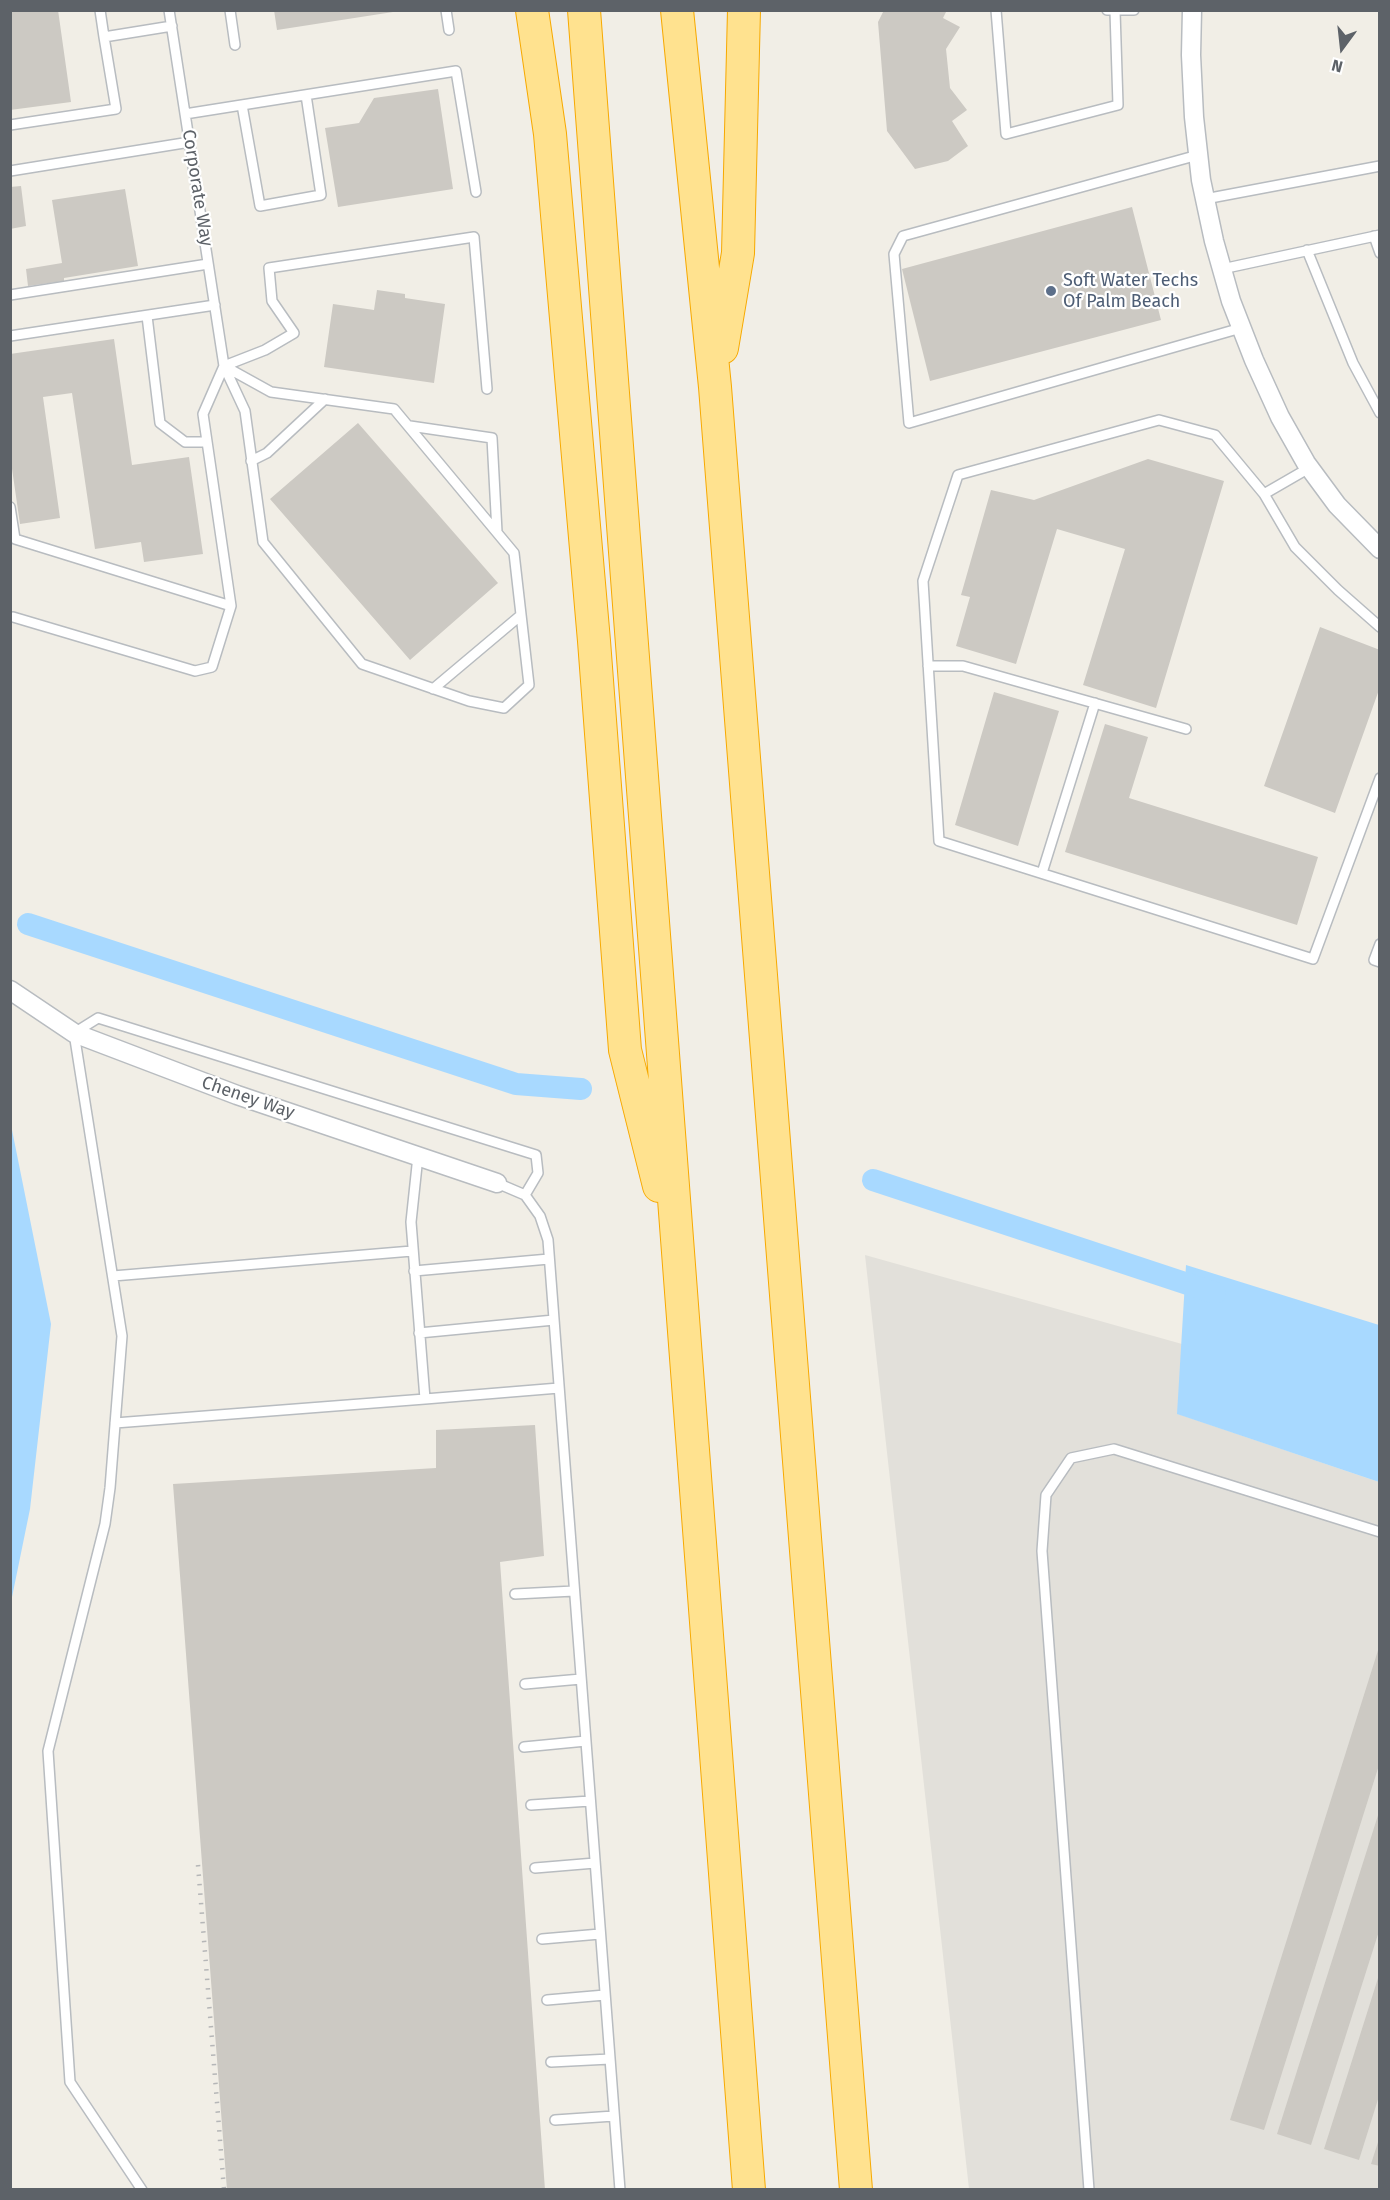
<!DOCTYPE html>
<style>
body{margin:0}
#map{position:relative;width:1390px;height:2200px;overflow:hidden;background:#f1eee6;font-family:"Fira Sans",sans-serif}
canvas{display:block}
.frame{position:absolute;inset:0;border:12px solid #5d6268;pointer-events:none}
.north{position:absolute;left:1312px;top:18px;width:60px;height:60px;-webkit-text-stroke:4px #fff;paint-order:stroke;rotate:195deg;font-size:16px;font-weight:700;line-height:24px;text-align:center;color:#5d6268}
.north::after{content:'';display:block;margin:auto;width:21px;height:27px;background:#5d6268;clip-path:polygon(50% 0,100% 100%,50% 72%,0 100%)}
</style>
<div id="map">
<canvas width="1390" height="2200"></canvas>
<div class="frame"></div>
<div class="north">N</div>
</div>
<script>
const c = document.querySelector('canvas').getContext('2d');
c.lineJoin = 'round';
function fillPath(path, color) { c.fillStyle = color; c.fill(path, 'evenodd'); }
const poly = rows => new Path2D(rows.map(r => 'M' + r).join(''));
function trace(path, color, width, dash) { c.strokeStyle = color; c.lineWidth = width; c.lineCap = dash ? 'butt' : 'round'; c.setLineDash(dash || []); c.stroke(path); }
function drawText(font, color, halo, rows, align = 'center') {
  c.font = font + ' "Fira Sans",sans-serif'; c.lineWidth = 4.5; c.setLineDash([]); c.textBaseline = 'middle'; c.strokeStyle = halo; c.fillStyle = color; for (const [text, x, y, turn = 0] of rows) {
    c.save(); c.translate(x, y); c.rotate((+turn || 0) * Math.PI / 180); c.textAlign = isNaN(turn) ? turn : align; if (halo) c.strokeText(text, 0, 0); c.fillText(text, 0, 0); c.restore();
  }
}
fillPath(poly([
 [865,1255,1182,1344,1178,1414,1379,1482,1379,2189,969,2189]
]), '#e2e0da');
fillPath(poly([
 [11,1125,51,1324,30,1509,11,1602],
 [1186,1265,1379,1325,1379,1482,1177,1414]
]), '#a8d9ff');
trace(poly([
 [28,924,516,1084,581,1089],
 [873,1180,1215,1293]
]), '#a8d9ff', 22);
fillPath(poly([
 [10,10,58,10,71,102,10,110],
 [274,10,393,10,393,12,277,30],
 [884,10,947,10,943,18,960,27,946,49,950,88,967,110,952,121,968,146,948,161,915,169,887,131,878,22],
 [438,89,453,189,338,207,325,128,359,123,374,98],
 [21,186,26,226,10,229,10,187],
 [125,189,138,266,64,278,64,281,28,286,26,269,62,263,52,200],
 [1132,207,1161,320,930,381,902,269],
 [377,290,405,294,405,298,445,304,434,383,324,367,333,304,374,310],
 [114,339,132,465,189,457,203,554,144,562,141,542,95,549,72,393,43,397,60,518,20,524,10,455,10,354],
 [358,423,498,583,410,660,270,499],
 [1148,459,1224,481,1156,708,1083,685,1125,549,1057,529,1016,664,956,646,970,597,961,595,991,490,1034,500],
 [1320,627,1380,650,1380,687,1335,813,1264,786],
 [994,692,1059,711,1018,846,955,825],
 [1105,724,1148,737,1129,798,1318,857,1297,925,1065,852],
 [535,1425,544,1556,500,1562,545,2190,227,2190,173,1484,436,1468,436,1430],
 [1380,1644,1380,1762,1264,2130,1230,2120],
 [1380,1809,1380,1928,1311,2145,1277,2134],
 [1379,1975,1380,2093,1359,2160,1324,2149],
 [1379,2139,1380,2139,1380,2166,1371,2164]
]), '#ccc9c3');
const service = poly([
 [100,10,104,37,172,26],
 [169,10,224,366],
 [230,10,235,45],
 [446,10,449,30],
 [996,10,1006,134,1118,105,1115,11],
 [1107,10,1134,10],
 [242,105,260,206,321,195,306,95],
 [185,114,456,71,476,192],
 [10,125,116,109,104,37],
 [1198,155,903,236,894,254,909,423,1241,328],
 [10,171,190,142],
 [1205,199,1380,166],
 [1374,236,1380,253],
 [1307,250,1353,363,1380,413],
 [1222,269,1380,235],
 [10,295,208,264],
 [147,316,160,423,185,442,207,442],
 [10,336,215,305],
 [224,366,271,392,394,409,514,553,529,685,504,708,469,701,362,664,263,542,245,411,224,366],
 [410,426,492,438,497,532],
 [251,461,267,453,325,399],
 [1264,494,1309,468],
 [10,507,15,539,231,606,203,414,224,366,265,350,294,333,272,301,269,268,474,237,487,389],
 [13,617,195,671,212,667,231,606],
 [1380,627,1338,590,1295,547,1264,494,1215,435,1159,420,958,475,923,581,939,841,1313,959,1380,778],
 [928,666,963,666,1186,729],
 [433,689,521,615],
 [1042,873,1095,703],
 [1380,944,1374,960,1380,962],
 [497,1183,525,1195,540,1216,548,1240,620,2190],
 [414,1271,549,1259],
 [113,1276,412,1251],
 [419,1333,554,1320],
 [425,1399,559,1388],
 [115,1423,425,1399,411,1222,418,1156],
 [515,1594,574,1591],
 [525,1684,581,1679],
 [524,1747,586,1741],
 [531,1805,590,1801],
 [535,1868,595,1863],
 [542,1939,600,1934],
 [547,2000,605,1995],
 [551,2062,610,2059],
 [555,2120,614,2116],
 [142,2190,70,2082,48,1751,105,1524,110,1488,122,1336,74,1033,98,1018,536,1155,538,1173,525,1195],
 [1089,2190,1042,1551,1046,1495,1071,1458,1114,1449,1380,1532]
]);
const minor = poly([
 [1192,10,1191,55,1194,117,1201,180,1214,241,1231,301,1254,360,1280,417,1306,463,1337,505,1380,549],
 [10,990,74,1033,237,1095,497,1183]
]);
const motorway = poly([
 [532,10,550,134,594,641,625,1050,659,1186],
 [584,10,749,2190],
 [677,10,715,387,856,2190],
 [722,348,738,253,744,10]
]);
trace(service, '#b8bcc0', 12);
trace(minor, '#b8bcc0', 21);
trace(motorway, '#f7a900', 34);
trace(service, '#fff', 9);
trace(minor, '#fff', 18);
trace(motorway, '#ffe28f', 32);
trace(poly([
 [198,1865,224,2190]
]), '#b5b6b7', 4.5, [1.5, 8]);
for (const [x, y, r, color] of [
 [1051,291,6,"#5c6f8a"]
]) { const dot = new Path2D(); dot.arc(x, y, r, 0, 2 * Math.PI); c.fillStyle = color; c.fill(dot); trace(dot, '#fff', 2); }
drawText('18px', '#5d6268', '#fff', [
 ["Corporate Way",197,188,81],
 ["Cheney Way",248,1098,19]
]);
drawText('18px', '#4e5e75', '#fff', [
 ["Soft Water Techs",1063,281],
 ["Of Palm Beach",1063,302]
], 'left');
</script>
